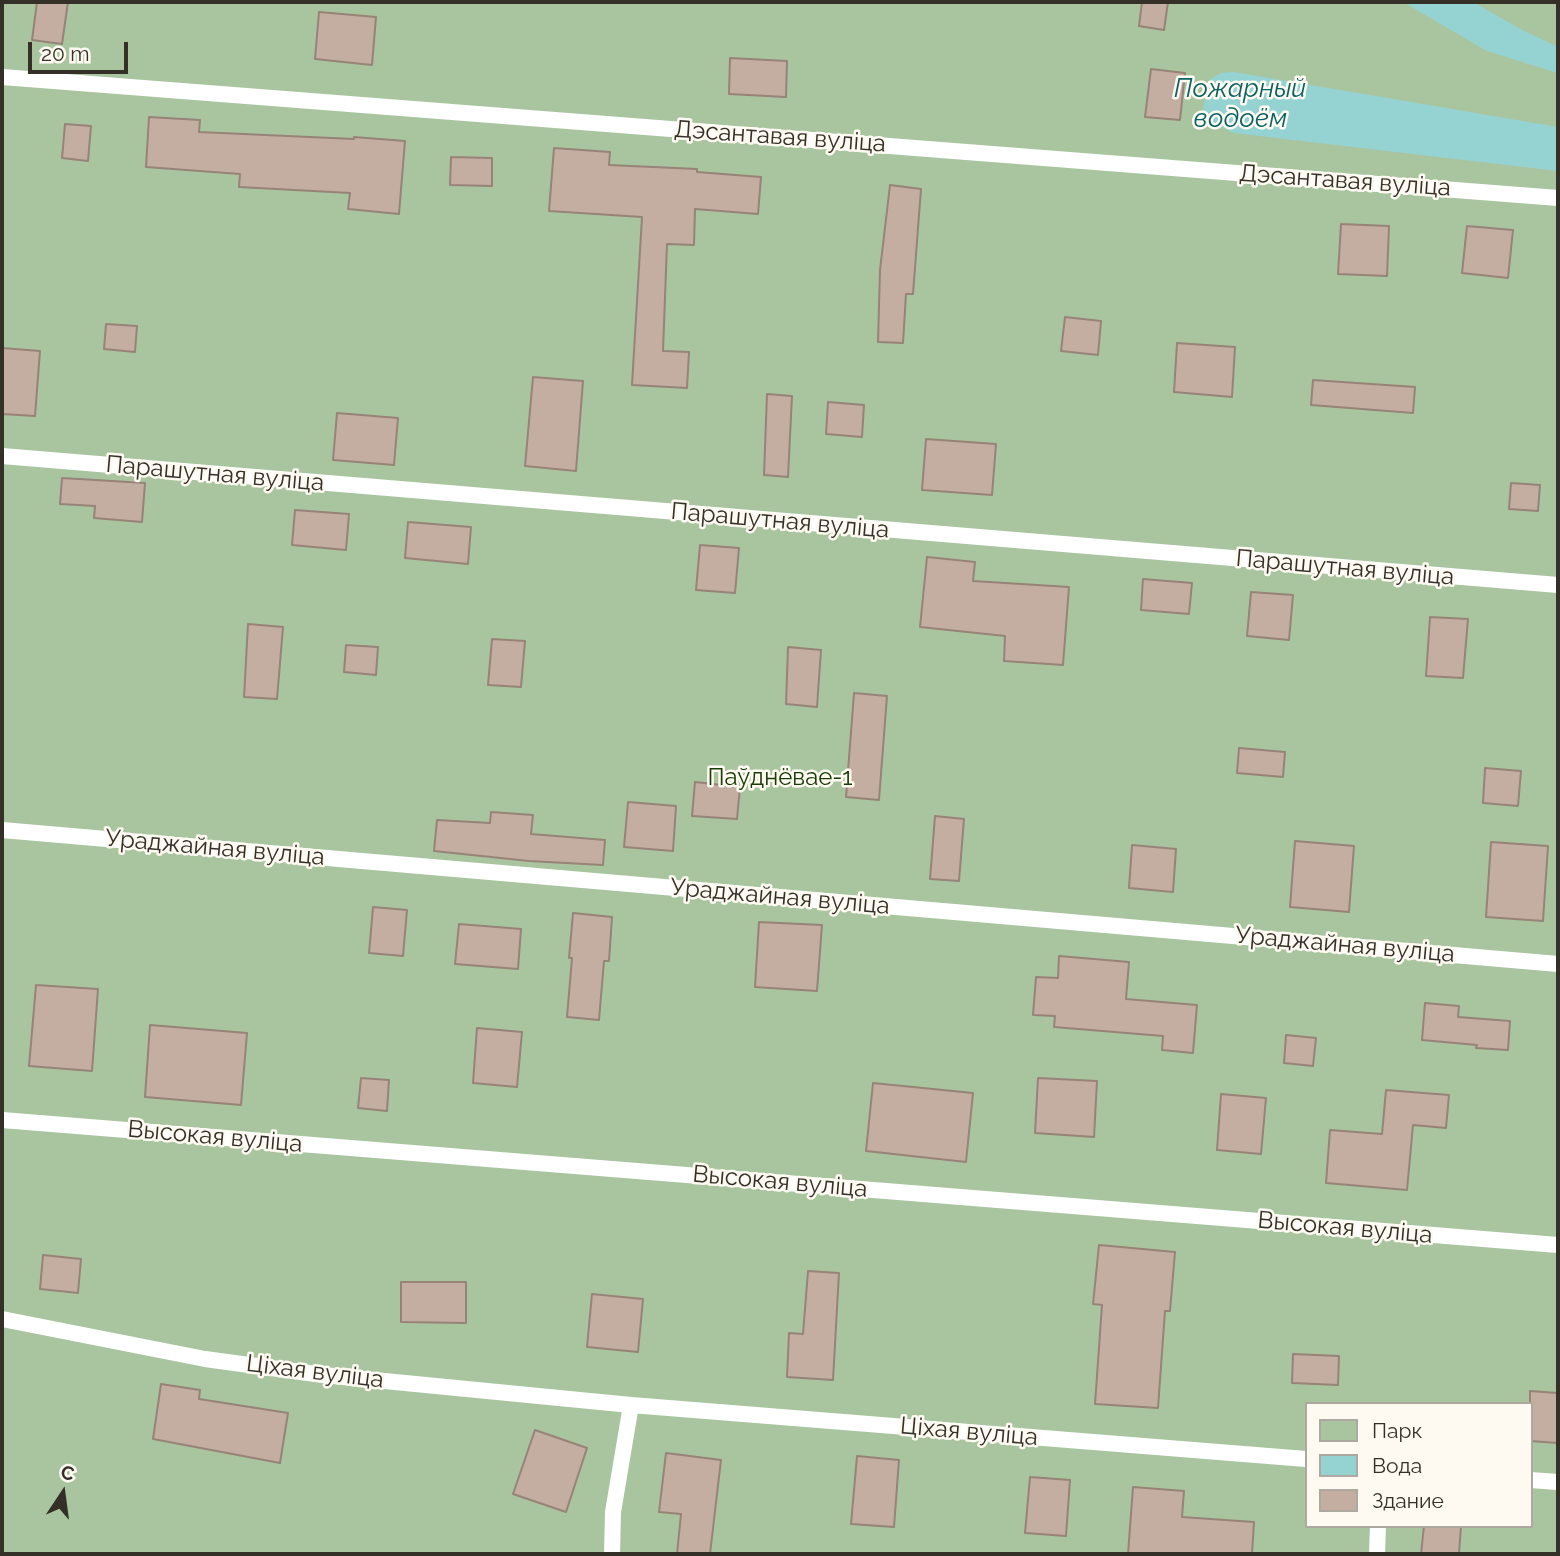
<!DOCTYPE html>
<meta charset="utf-8">
<style>
body{margin:0}
#map{position:relative;width:1560px;height:1556px;overflow:hidden;background:#f6ecd6;font-family:Raleway,sans-serif}
canvas{display:block}
.frame{position:absolute;inset:0;border:4px solid #343028;pointer-events:none}
.legend{position:absolute;left:1305px;top:1402px;width:228px;height:126px;box-sizing:border-box;background:#fefaf1;border:2px solid #ada9a1;margin:0;padding:9px 12px;list-style:none;font-size:21px;color:#343028}
.legend li{display:flex;align-items:center;gap:14px;height:35px}
.legend b{width:35px;border:2px solid #ada9a1}
.north{position:absolute;left:28px;top:1458px;width:70px;height:70px;-webkit-text-stroke:5px #fefaf1;paint-order:stroke;rotate:13deg;font-size:19px;font-weight:700;line-height:28px;text-align:center;color:#343028}
.north::after{content:'';display:block;margin:auto;width:24px;height:32px;background:#343028;clip-path:polygon(50% 0,100% 100%,50% 72%,0 100%)}
.scale{position:absolute;left:28px;top:42px;width:100px;height:32px;box-sizing:border-box;border:4px solid #343028;border-top:0;padding-left:9px;font-size:21px;line-height:24px;white-space:nowrap;color:#343028;-webkit-text-stroke:5px #fefaf1;paint-order:stroke}
</style>
<div id="map">
<canvas width="1560" height="1556"></canvas>
<div class="frame"></div>
<ul class="legend">
<li><b style="height:19px;background:#a9c5a0"></b>Парк</li>
<li><b style="height:19px;background:#95d3d3"></b>Вода</li>
<li><b style="height:19px;background:#c3aea1"></b>Здание</li>
</ul>
<div class="north">С</div>
<div class="scale">20 m</div>
</div>
<script>
const c = document.querySelector('canvas').getContext('2d');
c.lineJoin = 'round';
function fillPath(path, color) { c.fillStyle = color; c.fill(path, 'evenodd'); }
const poly = rows => new Path2D(rows.map(r => 'M' + r).join(''));
function trace(path, color, width, dash) { c.strokeStyle = color; c.lineWidth = width; c.lineCap = dash ? 'butt' : 'round'; c.setLineDash(dash || []); c.stroke(path); }
function drawText(font, color, halo, rows, align = 'center') {
  c.font = font + ' Raleway,sans-serif'; c.lineWidth = 5; c.setLineDash([]); c.textBaseline = 'middle'; c.strokeStyle = halo; c.fillStyle = color; for (const [text, x, y, turn = 0] of rows) {
    c.save(); c.translate(x, y); c.rotate((+turn || 0) * Math.PI / 180); c.textAlign = isNaN(turn) ? turn : align; if (halo) c.strokeText(text, 0, 0); c.fillText(text, 0, 0); c.restore();
  }
}
fillPath(poly([
 [2,2,1558,2,1558,1554,2,1554],
 [1306,1404,1530,1404,1530,1526,1306,1526]
]), '#a9c5a0');
fillPath(poly([
 [1403,2,1473,2,1524,31,1558,47,1558,73,1487,51],
 [1234,72,1558,127,1558,171,1234,133,1209,121,1203,110,1207,86,1212,78,1221,73]
]), '#95d3d3');
const building = poly([
 [37,2,68,2,62,44,32,40,37,2],
 [1142,2,1168,2,1164,30,1139,26,1142,2],
 [319,12,376,17,372,65,315,59,319,12],
 [730,58,787,61,786,97,729,94,730,58],
 [1151,69,1185,73,1180,120,1145,117,1151,69],
 [149,117,200,120,199,132,354,139,354,137,405,141,399,214,348,209,350,193,239,187,240,174,146,167,149,117],
 [65,124,91,126,88,161,62,158,65,124],
 [554,148,610,152,609,165,697,169,697,172,761,177,758,214,695,209,694,245,667,244,663,351,689,352,687,388,632,385,642,217,549,211,554,148],
 [451,157,492,158,492,186,450,185,451,157],
 [890,185,921,189,913,294,906,294,903,343,878,342,880,270,890,185],
 [1341,224,1389,226,1387,276,1338,274,1341,224],
 [1467,226,1513,230,1508,278,1462,273,1467,226],
 [1065,317,1101,321,1098,355,1061,351,1065,317],
 [106,324,137,326,135,352,104,349,106,324],
 [1177,343,1235,347,1232,397,1174,392,1177,343],
 [2,348,40,351,35,416,2,414,2,348],
 [533,377,583,381,576,471,525,466,533,377],
 [1313,380,1415,387,1413,413,1311,405,1313,380],
 [767,394,792,396,788,477,764,475,767,394],
 [828,402,864,405,862,437,826,434,828,402],
 [337,413,398,418,394,465,333,460,337,413],
 [926,439,996,444,992,495,922,490,926,439],
 [62,478,145,483,142,522,94,518,95,506,60,504,62,478],
 [1511,483,1540,485,1538,511,1509,509,1511,483],
 [295,510,349,514,346,550,292,545,295,510],
 [408,522,471,527,468,564,405,558,408,522],
 [700,545,739,548,735,593,696,590,700,545],
 [927,557,975,562,973,581,1069,587,1063,665,1004,661,1005,636,920,627,927,557],
 [1143,579,1192,583,1189,614,1141,610,1143,579],
 [1251,592,1293,595,1289,640,1247,636,1251,592],
 [1430,617,1468,619,1463,678,1426,676,1430,617],
 [248,624,283,627,277,699,244,697,248,624],
 [492,639,525,641,521,687,488,685,492,639],
 [346,645,378,647,376,675,344,672,346,645],
 [788,647,821,650,817,707,786,704,788,647],
 [854,693,887,696,879,800,846,797,854,693],
 [1239,748,1285,752,1283,777,1237,773,1239,748],
 [1485,768,1521,771,1518,806,1483,803,1485,768],
 [695,782,740,787,737,819,692,816,695,782],
 [628,802,676,806,673,851,624,847,628,802],
 [491,812,533,815,531,834,605,840,603,865,529,861,434,851,437,820,490,823,491,812],
 [935,816,964,819,959,881,930,879,935,816],
 [1295,841,1354,846,1349,912,1290,907,1295,841],
 [1491,842,1548,846,1543,921,1486,917,1491,842],
 [1132,845,1176,849,1173,892,1129,888,1132,845],
 [373,907,407,910,403,956,369,953,373,907],
 [573,913,612,917,609,961,604,961,599,1020,567,1017,572,958,569,958,573,913],
 [759,922,822,925,817,991,755,987,759,922],
 [459,924,521,929,518,969,455,964,459,924],
 [1059,956,1129,962,1126,999,1197,1005,1193,1053,1162,1050,1163,1036,1054,1027,1055,1016,1033,1015,1036,977,1058,978,1059,956],
 [36,985,98,989,92,1071,29,1066,36,985],
 [1425,1003,1459,1006,1458,1017,1510,1021,1508,1050,1476,1048,1477,1045,1422,1040,1425,1003],
 [150,1025,247,1033,241,1105,145,1097,150,1025],
 [477,1028,522,1032,517,1087,473,1083,477,1028],
 [1286,1035,1316,1038,1313,1066,1284,1063,1286,1035],
 [361,1078,389,1080,387,1111,358,1108,361,1078],
 [1038,1078,1097,1081,1094,1137,1035,1133,1038,1078],
 [873,1083,973,1093,966,1162,866,1151,873,1083],
 [1386,1090,1449,1095,1446,1128,1413,1125,1407,1190,1326,1183,1330,1130,1382,1134,1386,1090],
 [1221,1094,1266,1098,1261,1154,1217,1150,1221,1094],
 [1099,1245,1175,1252,1170,1311,1165,1311,1158,1408,1095,1404,1102,1305,1093,1304,1099,1245],
 [43,1255,81,1259,78,1293,40,1289,43,1255],
 [808,1271,839,1273,833,1380,787,1377,789,1333,803,1334,808,1271],
 [401,1282,466,1282,466,1323,401,1322,401,1282],
 [592,1294,643,1299,638,1352,587,1347,592,1294],
 [1293,1354,1339,1356,1338,1385,1292,1383,1293,1354],
 [161,1384,200,1390,199,1399,288,1413,280,1463,153,1439,161,1384],
 [1530,1391,1558,1393,1558,1443,1530,1441,1530,1391],
 [535,1430,587,1448,566,1512,513,1494,535,1430],
 [666,1453,721,1460,710,1554,677,1554,681,1514,659,1512,666,1453],
 [857,1456,899,1460,894,1527,851,1524,857,1456],
 [1030,1477,1070,1480,1066,1536,1025,1533,1030,1477],
 [1133,1487,1184,1491,1182,1517,1254,1522,1252,1554,1128,1554,1133,1487],
 [1424,1526,1461,1526,1459,1554,1421,1554,1424,1526]
]);
fillPath(building, '#c3aea1');
trace(building, '#978377', 2);
trace(poly([
 [2,77,1558,198],
 [2,456,1558,585],
 [2,830,1558,964],
 [2,1120,1558,1245],
 [2,1319,205,1359,323,1375,631,1405,1306,1459],
 [1530,1480,1558,1482],
 [612,1554,613,1512,631,1405],
 [1377,1554,1378,1526]
]), '#fff', 16);
drawText('24px', '#343028', '#fefaf1', [
 ["Дэсантавая вуліца",780,137,4],
 ["Дэсантавая вуліца",1345,181,4],
 ["Парашутная вуліца",215,474,5],
 ["Парашутная вуліца",780,521,5],
 ["Парашутная вуліца",1345,568,5],
 ["Ураджайная вуліца",215,848,5],
 ["Ураджайная вуліца",780,897,5],
 ["Ураджайная вуліца",1345,945,5],
 ["Высокая вуліца",215,1137,5],
 ["Высокая вуліца",780,1182,5],
 ["Высокая вуліца",1345,1228,5],
 ["Ціхая вуліца",315,1372,7],
 ["Ціхая вуліца",969,1432,5]
]);
drawText('24px', '#163d05', '#fefaf1', [
 ["Паўднёвае-1",780,778]
]);
drawText('italic 26px', '#0a6263', '#fefaf1', [
 ["Пожарный",1240,89],
 ["водоём",1240,119]
]);
</script>
